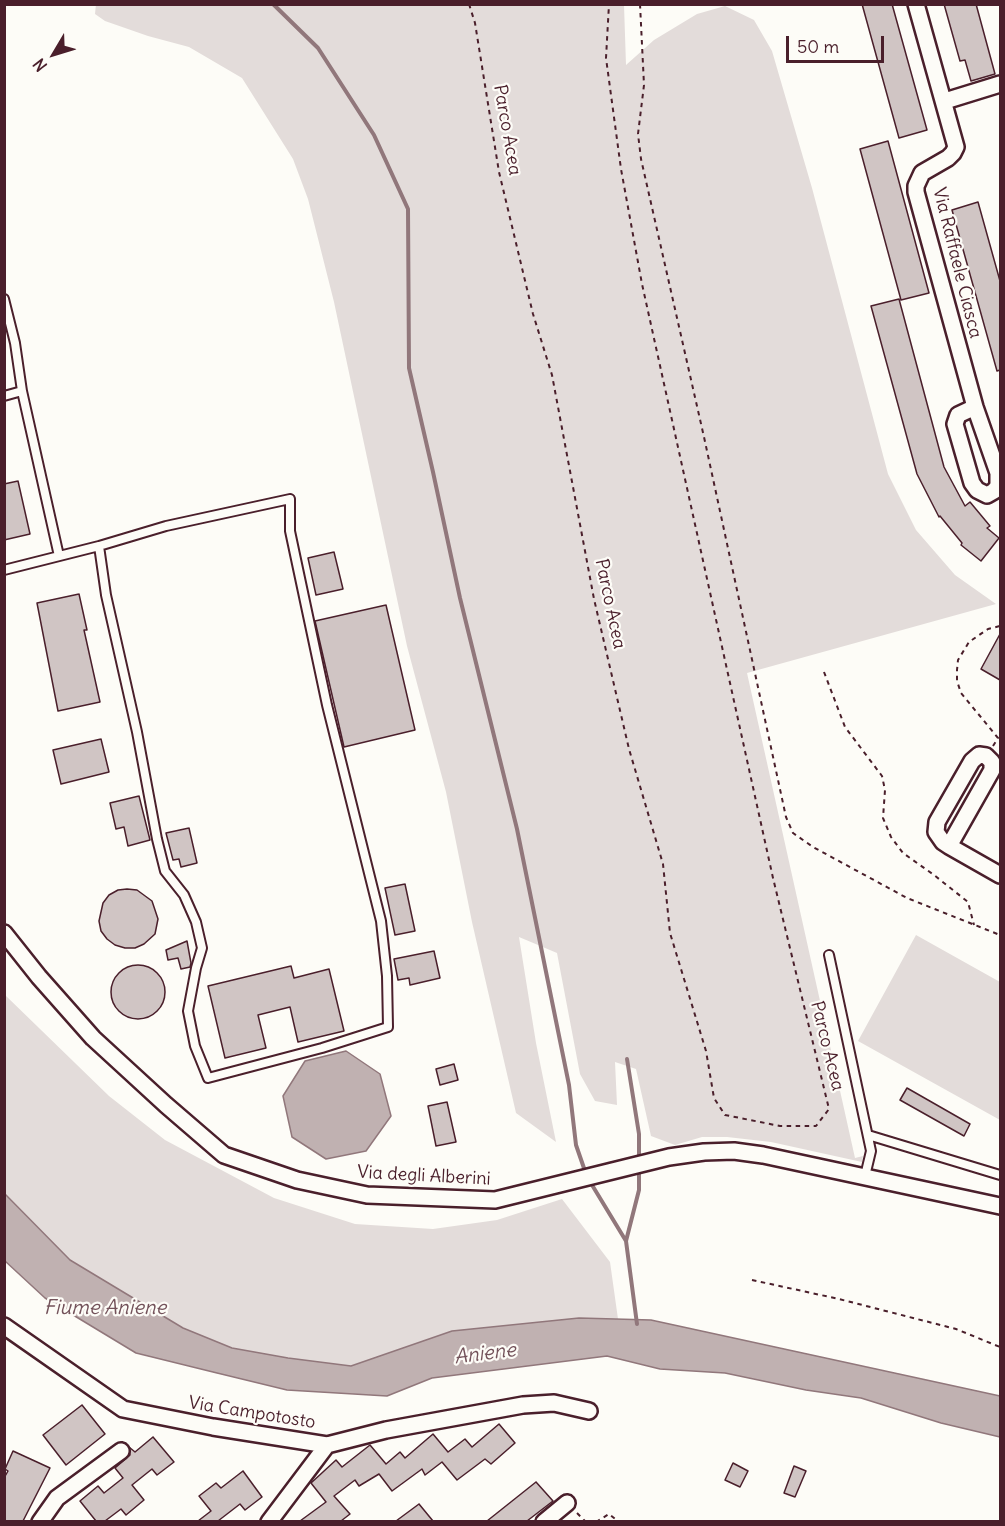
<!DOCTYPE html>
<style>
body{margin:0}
#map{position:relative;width:1005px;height:1526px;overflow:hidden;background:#fdfcf7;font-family:Delius,sans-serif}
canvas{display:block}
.frame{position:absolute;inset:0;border:6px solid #4a1f2b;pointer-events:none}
.north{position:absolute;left:24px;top:24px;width:60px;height:60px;-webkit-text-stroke:4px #fdfcf7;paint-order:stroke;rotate:232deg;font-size:16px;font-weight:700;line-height:24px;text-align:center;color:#4a1f2b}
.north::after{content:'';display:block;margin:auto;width:21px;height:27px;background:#4a1f2b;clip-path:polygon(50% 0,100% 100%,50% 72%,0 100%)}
.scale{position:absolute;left:786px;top:36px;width:98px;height:27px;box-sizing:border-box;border:3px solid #4a1f2b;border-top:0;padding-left:8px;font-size:18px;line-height:21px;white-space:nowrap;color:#4a1f2b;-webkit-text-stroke:4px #fdfcf7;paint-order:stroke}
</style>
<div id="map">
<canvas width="1005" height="1526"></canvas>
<div class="frame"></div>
<div class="north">N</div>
<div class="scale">50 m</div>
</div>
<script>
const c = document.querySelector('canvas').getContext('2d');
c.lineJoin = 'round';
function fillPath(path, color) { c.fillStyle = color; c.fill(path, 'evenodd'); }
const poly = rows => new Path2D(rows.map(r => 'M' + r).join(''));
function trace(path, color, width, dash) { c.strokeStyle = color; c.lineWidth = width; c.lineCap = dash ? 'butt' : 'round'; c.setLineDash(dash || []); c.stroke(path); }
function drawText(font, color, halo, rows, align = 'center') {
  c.font = font + ' Delius,sans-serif'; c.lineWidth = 4.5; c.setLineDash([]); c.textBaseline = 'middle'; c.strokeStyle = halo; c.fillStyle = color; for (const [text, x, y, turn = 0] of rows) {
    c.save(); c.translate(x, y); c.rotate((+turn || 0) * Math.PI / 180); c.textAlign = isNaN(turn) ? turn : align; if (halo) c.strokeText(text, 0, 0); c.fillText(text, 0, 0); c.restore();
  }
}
fillPath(poly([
 [96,4,624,5,626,65,654,40,697,14,725,6,754,20,772,51,812,188,888,474,916,530,955,575,996,604,747,673,855,1158,863,1156,862,1162,771,1142,727,1137,702,1137,675,1145,651,1136,636,1069,615,1062,617,1105,595,1101,580,1074,557,953,519,937,536,1043,556,1142,516,1113,472,922,446,792,407,646,334,302,308,199,293,159,242,78,189,47,148,36,105,21,95,14],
 [916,935,1000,982,1000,1120,858,1041],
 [4,994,109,1096,165,1140,274,1198,355,1224,433,1229,497,1220,562,1199,610,1262,618,1319,579,1318,452,1331,351,1366,288,1358,232,1348,183,1328,70,1260,5,1194]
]), '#e3dcda');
const water = poly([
 [346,1051,380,1074,391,1116,366,1151,326,1159,292,1137,283,1096,305,1061,346,1051],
 [5,1194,70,1260,183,1328,232,1348,288,1358,351,1366,452,1331,579,1318,651,1320,1000,1396,1000,1437,941,1423,861,1398,806,1390,725,1373,660,1369,607,1356,432,1378,387,1396,287,1390,213,1372,136,1353,45,1298,5,1261,5,1194]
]);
fillPath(water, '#c0b1b1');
trace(water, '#91777b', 1.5);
trace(poly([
 [273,4,318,48,374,135,408,209,409,368,433,472,460,598,517,829,569,1085,576,1145,586,1174],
 [627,1059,639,1134,639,1159],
 [589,1180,626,1241,637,1324],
 [626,1241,639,1190,639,1170]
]), '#91777b', 4);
const building = poly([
 [862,4,892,4,927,130,899,138,862,4],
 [944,4,976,4,995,74,971,81,965,60,960,61,944,4],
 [888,141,929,293,901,300,860,149,888,141],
 [978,202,1000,281,1000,370,997,371,952,210,978,202],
 [899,299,944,467,965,506,970,502,990,526,987,528,999,538,981,561,961,545,962,543,940,516,939,517,917,474,871,306,899,299],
 [18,481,30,534,4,540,4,484,18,481],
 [334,552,343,589,316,595,308,558,334,552],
 [79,594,87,630,84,630,100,702,58,711,37,603,79,594],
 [386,605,415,730,344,747,315,621,386,605],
 [1000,634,1000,680,981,669,1000,634],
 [101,739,109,772,61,784,53,750,101,739],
 [139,796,150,840,128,846,124,827,116,829,110,803,139,796],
 [189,828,197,863,181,867,179,859,173,860,166,833,189,828],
 [405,884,415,931,395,935,385,888,405,884],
 [127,889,137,890,152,901,158,919,155,934,144,944,135,948,125,948,115,945,107,939,101,931,99,921,103,903,109,895,118,890,127,889],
 [187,941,191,963,190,967,181,969,178,958,168,960,166,950,187,941],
 [434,951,440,978,410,985,409,978,398,980,394,959,434,951],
 '111 992a27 27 0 1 1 54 0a27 27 0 1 1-54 0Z',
 [291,966,294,978,329,969,344,1031,298,1042,290,1007,258,1015,266,1048,225,1058,208,986,291,966],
 [454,1064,458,1080,440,1085,436,1069,454,1064],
 [907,1088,970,1124,964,1136,900,1100,907,1088],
 [447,1102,456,1142,436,1146,428,1106,447,1102],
 [82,1405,105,1434,66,1465,43,1435,82,1405],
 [499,1424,515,1443,491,1464,485,1459,457,1480,442,1462,425,1475,422,1469,392,1491,379,1474,359,1486,355,1480,334,1496,350,1514,341,1521,300,1521,326,1502,311,1483,336,1460,342,1467,370,1445,386,1464,400,1452,405,1458,433,1434,448,1452,465,1439,472,1447,499,1424],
 [153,1437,174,1462,157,1475,152,1469,132,1485,144,1500,126,1515,121,1509,105,1521,96,1521,80,1501,98,1486,104,1493,123,1478,115,1468,130,1455,129,1447,135,1452,153,1437],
 [13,1451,50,1468,23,1521,4,1521,4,1478,8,1471,5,1469,13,1451],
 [733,1463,748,1471,740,1487,725,1480,733,1463],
 [794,1466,806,1471,795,1497,784,1493,794,1466],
 [243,1471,262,1497,245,1510,240,1504,218,1521,198,1521,211,1511,199,1496,216,1483,221,1488,243,1471],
 [536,1482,553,1501,527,1521,487,1521,536,1482],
 [419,1504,433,1521,396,1521,419,1504]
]);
fillPath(building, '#d0c5c4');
trace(building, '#4a1f2b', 1.5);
const service = poly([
 [4,299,15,343,22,391,59,556],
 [4,396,22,391],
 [4,570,99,546,166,526,290,499,290,531,327,705,381,921,387,976,388,1027,322,1048,208,1078,195,1046,188,1011,196,968,202,948,196,922,184,895,165,871,157,839,137,732,106,595,99,546],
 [829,955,871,1151,865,1176],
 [868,1135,1000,1175]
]);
const minor = poly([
 [916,4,956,147,953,153,948,158,922,173,916,186,916,192,975,407,998,473,998,486,994,491,987,495,977,490,972,483,955,424,958,415,975,407],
 [945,101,1000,84],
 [949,846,992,770,992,762,986,756,979,755,972,761,937,822,936,832,943,842,949,846,1000,875],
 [4,933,39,977,93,1038,166,1105,224,1155,297,1180,367,1195,495,1200,669,1157,704,1152,734,1151,763,1155,1000,1206],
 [4,1326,123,1409,213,1427,327,1445,386,1430,523,1405,554,1403,589,1411],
 [40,1522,57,1498,121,1451],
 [269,1522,327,1445],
 [544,1522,567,1503]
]);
trace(service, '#4a1f2b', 12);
trace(minor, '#4a1f2b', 20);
trace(poly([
 [469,4,475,23,499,172,533,314,552,375,594,599,629,749,663,864,670,933,706,1051,714,1098,725,1115,780,1126,816,1126,829,1109,773,878,642,284,621,169,606,58,609,4],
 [640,4,644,85,638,134,641,159,704,437,786,817,793,833,813,847,907,898,1000,935],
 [824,672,845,727,882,776,885,790,883,818,891,837,903,853,934,875,968,902,974,925],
 [993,746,998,738,961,693,957,681,957,670,958,660,969,642,988,629,1000,626],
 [752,1280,839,1299,956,1329,1000,1347],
 [577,1513,586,1522],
 [596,1522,609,1514,619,1522]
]), '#4a1f2b', 2, [4.5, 4.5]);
trace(service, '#fdfcf7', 8);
trace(minor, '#fdfcf7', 15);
drawText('18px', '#4a1f2b', '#fdfcf7', [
 ["Parco Acea",507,130,80],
 ["Via Raffaele Ciasca",957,263,76],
 ["Parco Acea",610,604,78],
 ["Parco Acea",827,1046,76],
 ["Via degli Alberini",424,1176,3],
 ["Via Campotosto",252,1413,9]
]);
drawText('italic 20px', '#73525a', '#fdfcf7', [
 ["Fiume Aniene",105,1308],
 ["Aniene",485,1354,-7]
]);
</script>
